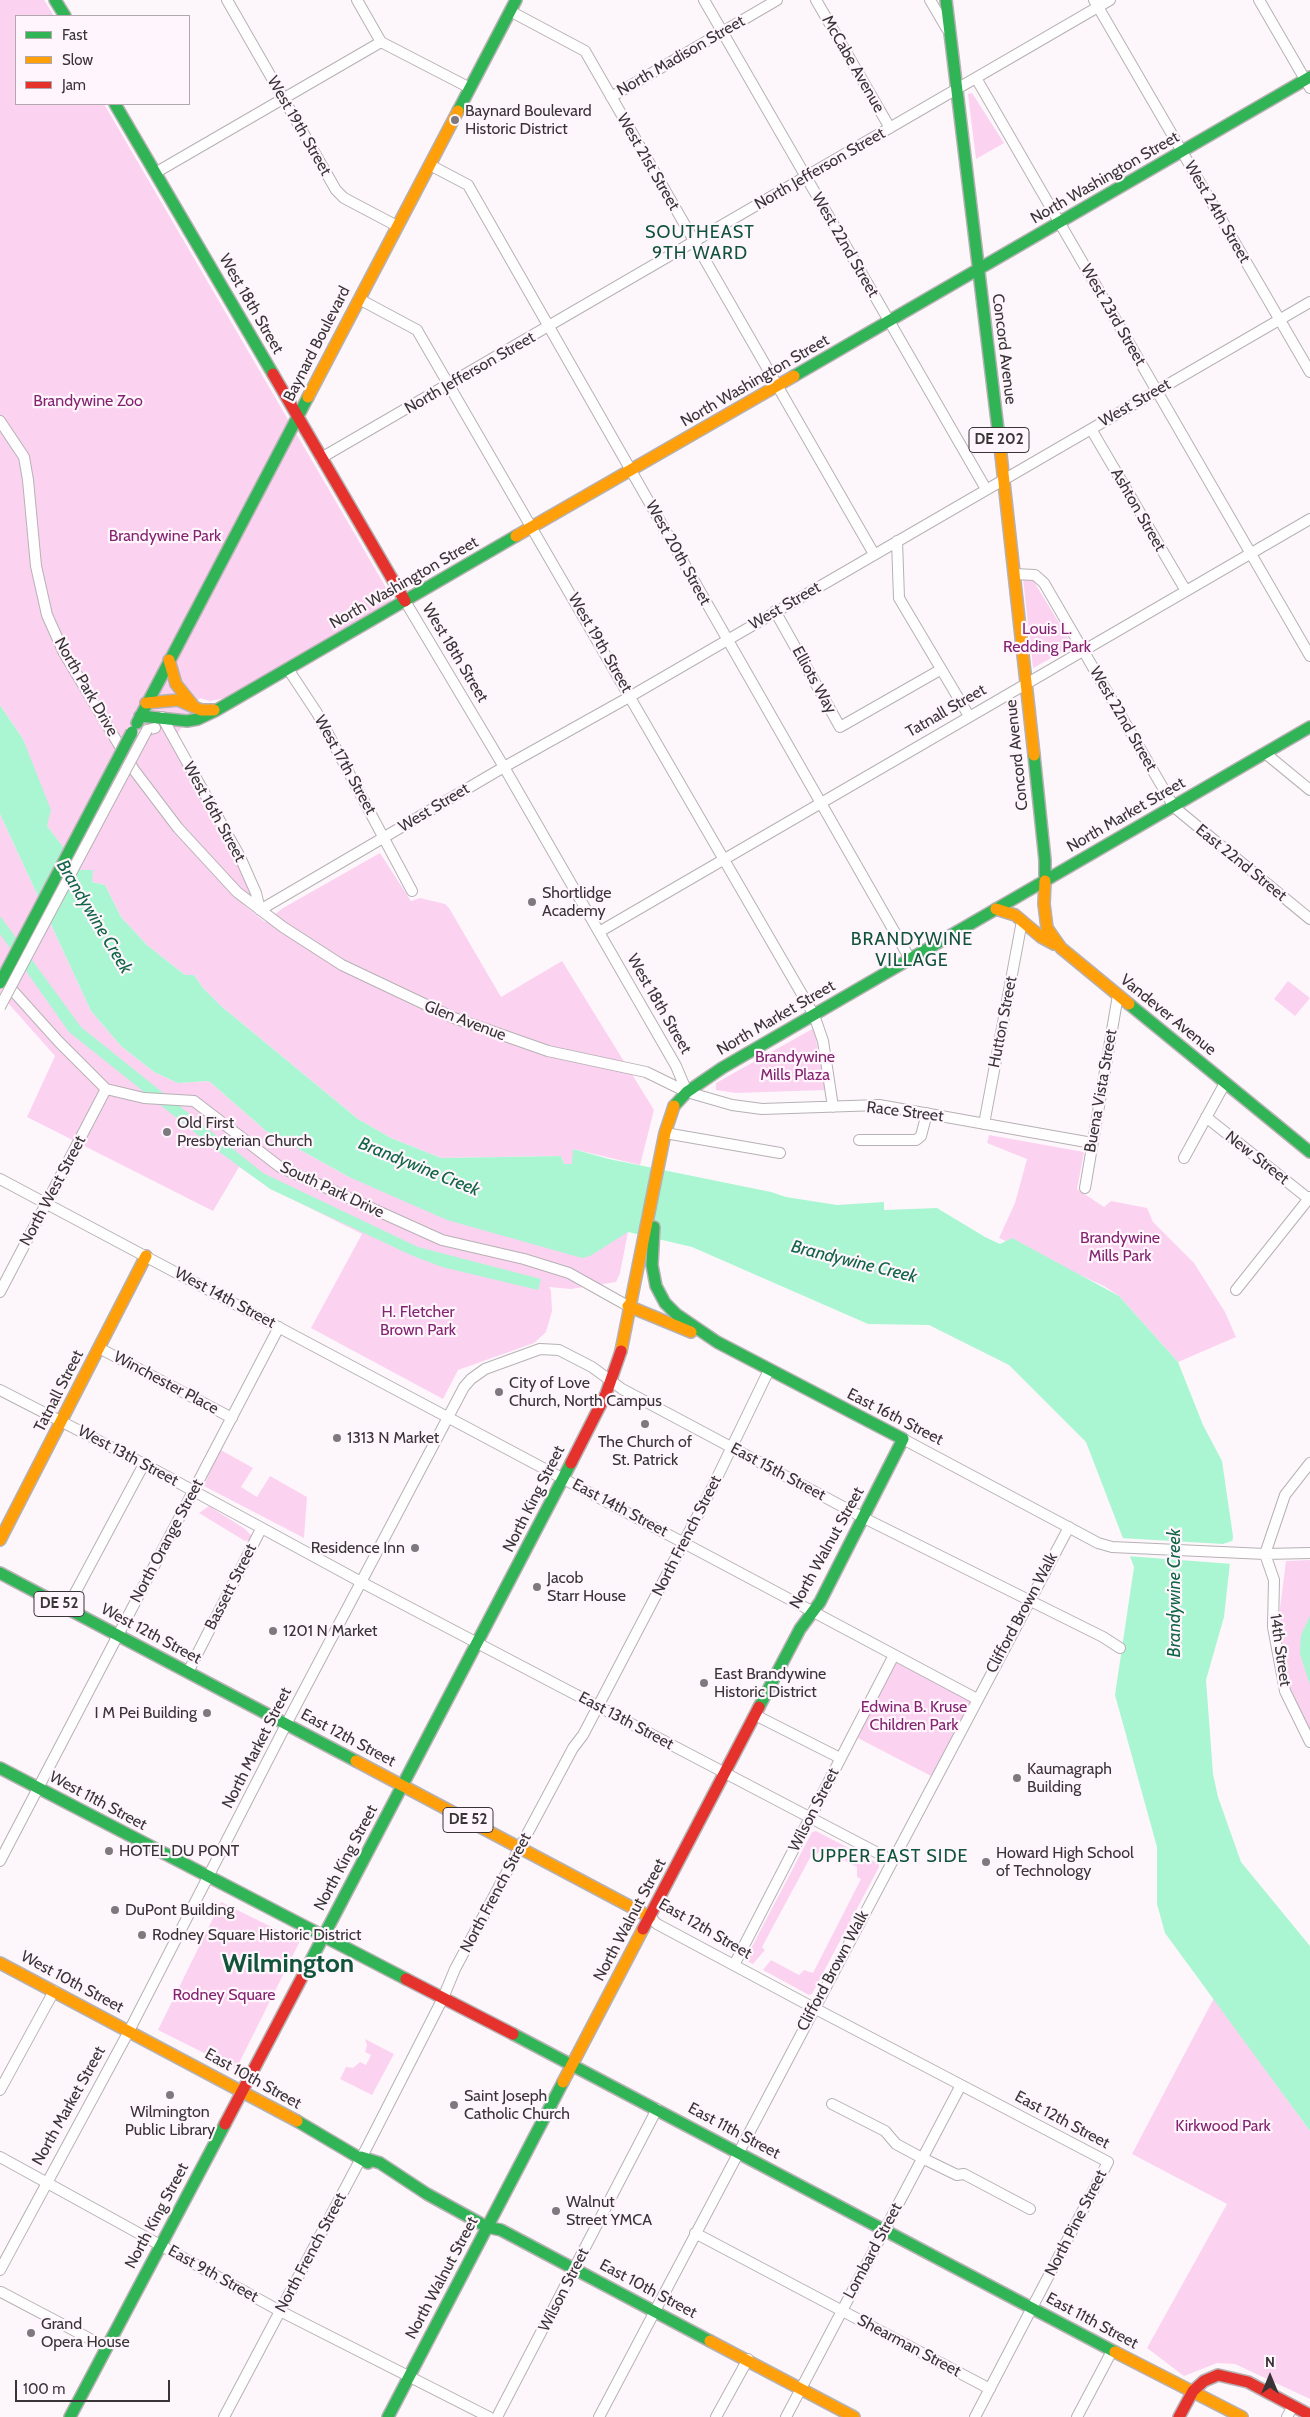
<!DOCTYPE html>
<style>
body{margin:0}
#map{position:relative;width:1310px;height:2417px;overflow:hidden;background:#fdf7fb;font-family:Cabin,sans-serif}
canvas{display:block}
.legend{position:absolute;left:15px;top:15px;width:175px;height:90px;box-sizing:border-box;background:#fff5fc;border:1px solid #b0a8ad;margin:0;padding:6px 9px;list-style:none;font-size:15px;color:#393537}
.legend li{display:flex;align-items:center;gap:10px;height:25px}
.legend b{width:25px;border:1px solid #b0a8ad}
.north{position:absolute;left:1245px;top:2352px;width:50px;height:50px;-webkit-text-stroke:4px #fff5fc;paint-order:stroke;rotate:0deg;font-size:14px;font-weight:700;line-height:20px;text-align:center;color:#393537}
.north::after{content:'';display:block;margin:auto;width:18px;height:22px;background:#393537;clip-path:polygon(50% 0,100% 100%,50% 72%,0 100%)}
.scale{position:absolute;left:15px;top:2380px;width:155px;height:22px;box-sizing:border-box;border:2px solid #393537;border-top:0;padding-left:6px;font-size:15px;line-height:18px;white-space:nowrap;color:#393537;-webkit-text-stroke:4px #fff5fc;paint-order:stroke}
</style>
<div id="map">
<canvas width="1310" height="2417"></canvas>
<ul class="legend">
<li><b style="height:6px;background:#30b455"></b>Fast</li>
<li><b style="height:6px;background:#ff9f0a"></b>Slow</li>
<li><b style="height:6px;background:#e5322d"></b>Jam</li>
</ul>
<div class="north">N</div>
<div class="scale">100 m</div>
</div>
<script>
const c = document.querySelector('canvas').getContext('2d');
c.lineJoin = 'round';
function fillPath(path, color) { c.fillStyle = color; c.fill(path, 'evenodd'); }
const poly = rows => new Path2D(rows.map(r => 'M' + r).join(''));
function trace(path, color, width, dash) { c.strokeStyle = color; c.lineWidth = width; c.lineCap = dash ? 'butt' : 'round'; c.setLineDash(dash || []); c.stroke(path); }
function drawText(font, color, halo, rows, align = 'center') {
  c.font = font + ' Cabin,sans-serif'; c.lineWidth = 4.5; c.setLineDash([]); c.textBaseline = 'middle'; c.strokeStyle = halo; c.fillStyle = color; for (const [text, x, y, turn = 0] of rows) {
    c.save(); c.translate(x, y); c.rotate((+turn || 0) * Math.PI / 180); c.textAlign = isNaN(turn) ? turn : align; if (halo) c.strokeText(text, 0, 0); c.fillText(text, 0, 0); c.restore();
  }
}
fillPath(poly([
 [0,0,44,0,54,16,16,16,16,104,104,104,392,598,390,602,225,698,210,701,200,698,171,744,241,869,251,891,244,905,265,922,283,908,380,853,411,901,420,898,445,904,449,908,501,997,562,961,654,1110,640,1165,573,1149,573,1164,564,1164,561,1156,441,1158,391,1138,358,1119,221,1006,203,988,194,975,185,975,147,945,121,917,105,885,92,882,81,871,47,826,23,739,0,705],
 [972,93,1004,143,976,159,968,94],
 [1023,579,1033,580,1073,646,1033,668],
 [0,814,91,1011,121,1046,154,1072,178,1083,209,1081,266,1131,349,1177,628,1232,620,1273,616,1282,571,1289,549,1287,551,1291,552,1311,546,1332,534,1343,458,1370,443,1399,311,1328,362,1234,272,1189,239,1167,213,1211,27,1117,55,1056,0,994],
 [1288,981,1310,998,1295,1016,1274,999],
 [814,1028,825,1090,736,1093,716,1090,716,1083],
 [989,1135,1084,1152,1077,1189,1104,1207,1111,1201,1147,1208,1153,1222,1194,1263,1225,1312,1236,1337,1178,1362,1119,1296,1104,1286,999,1238,1015,1203,1027,1159,987,1143],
 [219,1449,253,1468,241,1487,257,1497,270,1476,307,1497,304,1538,204,1486],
 [209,1506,245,1529,252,1536,251,1540,245,1541,199,1513],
 [1310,1560,1310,1741,1289,1691,1278,1624,1286,1561],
 [894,1655,977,1699,935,1778,852,1735],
 [816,1831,879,1864,879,1867,812,1994,809,1995,763,1970,771,1960,799,1975,804,1970,813,1973,861,1879,857,1877,857,1867,822,1849,814,1857,811,1856,762,1947,765,1950,753,1964,745,1960,812,1832],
 [221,1902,300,1941,236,2069,158,2030],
 [1214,1998,1310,2131,1310,2399,1235,2364,1217,2363,1184,2376,1147,2348,1227,2204,1132,2154],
 [365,2039,394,2054,372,2095,340,2079,346,2067,353,2068,360,2062,366,2065,371,2055,365,2052,367,2045]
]), '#fcd2f1');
fillPath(poly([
 [0,705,23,739,51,810,47,826,81,870,93,870,92,882,105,885,121,917,147,945,185,975,194,975,203,988,221,1006,358,1119,391,1138,441,1158,561,1156,564,1164,572,1164,573,1149,609,1159,771,1192,786,1197,837,1205,884,1202,884,1210,937,1208,985,1237,1000,1244,1012,1238,1119,1296,1178,1362,1203,1425,1222,1461,1233,1536,1224,1617,1206,1680,1213,1774,1218,1797,1241,1862,1310,1946,1310,2131,1165,1933,1157,1904,1157,1847,1115,1695,1134,1567,1086,1442,1009,1365,929,1325,868,1324,692,1247,628,1232,590,1256,582,1258,447,1220,349,1177,266,1131,209,1081,178,1083,154,1072,121,1046,91,1011,0,814],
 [0,916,81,1027,263,1173,418,1247,541,1279,538,1290,442,1267,413,1256,270,1189,218,1151,69,1032,0,934],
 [1310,1616,1310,1685,1300,1654,1301,1635]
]), '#abf6d2');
fillPath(poly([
 [1120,1538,1223,1544,1235,1540,1233,1564,1127,1556]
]), '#fdf7fb');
const street = poly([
 [227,0,336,190,344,198,397,226],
 [357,0,381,42,470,88],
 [704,0,986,489],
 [816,0,890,128],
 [930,0,947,29],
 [1094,0,1310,372],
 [1259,0,1310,88],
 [510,11,585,51,874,554],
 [976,78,1310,656],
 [611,97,777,0],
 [430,165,468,185,910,959],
 [155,173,381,42],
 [359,299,417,330,814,1015,823,1041,833,1107],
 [0,421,24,457,28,480,36,566,47,615,64,653,134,770,178,828,237,892,283,927,342,965,454,1018,548,1051,646,1072,687,1092,732,1105,762,1109,879,1105,1092,1143],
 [1091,429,1186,591],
 [321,458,1110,0],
 [897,541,899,598,969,716],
 [1014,574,1035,575,1044,583,1174,807,1310,919],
 [405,601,504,767,676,1066,687,1092],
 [775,611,840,727,940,670],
 [288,669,317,713,412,891],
 [162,717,240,857,256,893,260,910],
 [147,730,155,728],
 [1265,753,1310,790],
 [260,910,504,767,631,696,1310,302],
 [599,932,1310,519],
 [5,982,59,1042,106,1089,144,1098,194,1101,280,1167,442,1240,524,1259,569,1273,628,1306],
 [1206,1117,1309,1199],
 [984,1124,1022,921],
 [665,1133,780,1153],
 [859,1140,916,1140,921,1136,927,1113],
 [1184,1158,1225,1083],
 [0,1179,977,1699],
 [1085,1188,1118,995],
 [1236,1290,1310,1197],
 [0,1292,106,1089],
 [99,1348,232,1418],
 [0,1390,144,1464,361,1582,891,1860],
 [903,1439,1098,1543,1112,1547,1265,1554,1310,1553],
 [1265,1554,1274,1580,1273,1627,1285,1691,1310,1742],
 [1265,1554,1285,1495,1310,1463],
 [67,1608,144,1464],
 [188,1672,261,1529],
 [755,1715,840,1758],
 [0,1861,279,1327],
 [650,1917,657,1924,814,2008,1108,2162,975,2417],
 [734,1965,894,1655],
 [0,2090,54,1991],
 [832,2104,885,2131,896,2144,922,2158,957,2175,964,2174,1030,2209],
 [0,2157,280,2311,489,2417],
 [695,2233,990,2389],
 [0,2270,129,2031,292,1713,464,1387,471,1379,485,1369,540,1349,559,1350,592,1367,622,1389,864,1518,1103,1637,1120,1648],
 [1,2292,96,2342],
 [224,2417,368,2145,443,1998,455,1969,573,1748,583,1735,712,1488,769,1370],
 [497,2417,657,2109],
 [599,2417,1069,1527],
 [716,2417,748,2359],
 [786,2417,961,2085],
 [1077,2417,1112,2351],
 [1287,2417,1293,2406]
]);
const fast = poly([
 [55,0,65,16],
 [946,0,1000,446],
 [115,104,273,374],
 [458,111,516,0],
 [794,376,1310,77],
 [140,716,187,721,198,719,215,711,516,536],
 [137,723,308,397],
 [1034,755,1045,860,1045,881],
 [1129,1004,1310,1152],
 [674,1106,687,1092,722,1068,1310,727],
 [654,1227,652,1265,656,1286,665,1303,676,1314,717,1342,903,1439,820,1602,800,1629,759,1707],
 [0,1573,356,1761],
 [0,1768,406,1979],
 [309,1964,571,1463],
 [513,2034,1115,2352],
 [297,2121,368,2163],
 [361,2157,380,2163,427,2194,487,2227,501,2230,710,2341],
 [70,2417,225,2124],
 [388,2417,563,2082]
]);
const slow = poly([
 [308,397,458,111],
 [1000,446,1034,755],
 [516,536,794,376],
 [169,660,176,684,192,704],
 [146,703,178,700,201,710,214,710],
 [1045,881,1044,904,1047,928,1061,948,1129,1004],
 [996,909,1015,915,1041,937,1054,944],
 [628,1306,691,1332],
 [621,1351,665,1133,674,1106],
 [0,1540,146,1256],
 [356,1761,650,1917],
 [0,1963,297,2121],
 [563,2082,643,1929],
 [710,2341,854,2417],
 [1115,2352,1242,2417]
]);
const jam = poly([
 [273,374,405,601],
 [571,1463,606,1394,621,1351],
 [643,1929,759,1707],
 [406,1979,513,2034],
 [225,2124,309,1964],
 [1179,2417,1193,2391,1204,2381,1218,2375,1248,2382,1310,2415]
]);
trace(street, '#b6b1b4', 12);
trace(fast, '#b6b1b4', 14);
trace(slow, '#b6b1b4', 14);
trace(jam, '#b6b1b4', 14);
trace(street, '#fffefe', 10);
trace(fast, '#30b455', 11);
trace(slow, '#ff9f0a', 11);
trace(jam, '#e5322d', 11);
const streetBridge = poly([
 [0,1007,147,730]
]);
const fastBridge = poly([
 [0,983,132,732]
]);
trace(streetBridge, '#b6b1b4', 12, []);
trace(fastBridge, '#b6b1b4', 14, []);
trace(streetBridge, '#fffefe', 10);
trace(fastBridge, '#30b455', 11);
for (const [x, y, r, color] of [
 [455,120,5,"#7e797c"],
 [532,902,5,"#7e797c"],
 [167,1132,5,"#7e797c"],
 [499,1392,5,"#7e797c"],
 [645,1424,5,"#7e797c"],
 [337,1438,5,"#7e797c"],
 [415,1548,5,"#7e797c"],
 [537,1587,5,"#7e797c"],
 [273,1631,5,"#7e797c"],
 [704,1683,5,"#7e797c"],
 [207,1713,5,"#7e797c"],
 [1017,1778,5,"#7e797c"],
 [109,1851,5,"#7e797c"],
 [986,1862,5,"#7e797c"],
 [115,1910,5,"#7e797c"],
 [142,1935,5,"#7e797c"],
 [170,2095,5,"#7e797c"],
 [454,2105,5,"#7e797c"],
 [556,2211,5,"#7e797c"],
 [31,2333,5,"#7e797c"]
]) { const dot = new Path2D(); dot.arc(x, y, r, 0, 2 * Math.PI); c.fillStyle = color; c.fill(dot); trace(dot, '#fff5fc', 2); }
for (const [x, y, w] of [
 [999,440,60],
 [59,1604,50],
 [468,1820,50]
]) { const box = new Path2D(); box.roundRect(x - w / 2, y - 12.5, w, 25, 4); c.fillStyle = '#fff5fc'; c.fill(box); trace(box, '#393537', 1); }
drawText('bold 15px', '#393537', null, [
 ["DE 202",999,440],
 ["DE 52",59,1604],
 ["DE 52",468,1820]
]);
drawText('16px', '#393537', '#fff5fc', [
 ["North Madison Street",681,56,-30],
 ["McCabe Avenue",853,64,60],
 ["West 19th Street",299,126,60],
 ["West 21st Street",648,162,60],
 ["North Jefferson Street",820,169,-30],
 ["North Washington Street",1105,178,-30],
 ["West 24th Street",1217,212,60],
 ["West 22nd Street",845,245,60],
 ["West 18th Street",251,304,60],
 ["West 23rd Street",1113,315,60],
 ["Baynard Boulevard",317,344,-63],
 ["Concord Avenue",1004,349,83],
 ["North Jefferson Street",470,373,-30],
 ["North Washington Street",755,381,-30],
 ["West Street",1135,403,-30],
 ["Ashton Street",1138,510,60],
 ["West 20th Street",678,553,61],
 ["North Washington Street",404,583,-30],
 ["West Street",785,606,-30],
 ["West 19th Street",600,643,60],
 ["West 18th Street",455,653,59],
 ["Elliots Way",814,680,61],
 ["North Park Drive",86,687,60],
 ["Tatnall Street",946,711,-30],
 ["West 22nd Street",1123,719,60],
 ["Concord Avenue",1017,755,-96],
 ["West 17th Street",345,765,61],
 ["West Street",434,808,-31],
 ["West 16th Street",214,812,61],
 ["North Market Street",1126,815,-30],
 ["East 22nd Street",1241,863,39],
 ["West 18th Street",659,1004,60],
 ["Vandever Avenue",1168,1015,39],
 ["North Market Street",776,1018,-30],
 ["Glen Avenue",465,1021,21],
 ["Hutton Street",1003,1022,-79],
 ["Buena Vista Street",1101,1091,-80],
 ["Race Street",905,1112,7],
 ["New Street",1257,1158,38],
 ["South Park Drive",332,1190,25],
 ["North West Street",53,1191,-62],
 ["West 14th Street",225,1298,28],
 ["Winchester Place",166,1383,28],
 ["Tatnall Street",59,1391,-63],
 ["East 16th Street",895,1417,27],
 ["West 13th Street",128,1456,28],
 ["East 15th Street",778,1472,28],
 ["North King Street",534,1499,-63],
 ["East 14th Street",620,1508,28],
 ["North French Street",687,1536,-63],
 ["North Orange Street",167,1541,-62],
 ["North Walnut Street",827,1548,-61],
 ["Bassett Street",231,1587,-63],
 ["Clifford Brown Walk",1022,1613,-62],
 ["West 12th Street",151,1634,28],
 ["14th Street",1280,1650,82],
 ["East 13th Street",626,1721,28],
 ["East 12th Street",348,1738,28],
 ["North Market Street",257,1748,-63],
 ["West 11th Street",98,1801,28],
 ["Wilson Street",814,1810,-63],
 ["North King Street",346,1858,-62],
 ["North French Street",496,1893,-62],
 ["North Walnut Street",630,1920,-62],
 ["East 12th Street",705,1929,30],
 ["Clifford Brown Walk",833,1971,-62],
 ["West 10th Street",72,1982,28],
 ["East 10th Street",253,2079,29],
 ["North Market Street",69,2106,-61],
 ["East 12th Street",1062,2120,28],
 ["East 11th Street",734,2131,28],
 ["North King Street",157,2216,-62],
 ["North Pine Street",1076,2223,-63],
 ["Lombard Street",873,2251,-62],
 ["North French Street",311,2253,-62],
 ["East 9th Street",213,2274,29],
 ["North Walnut Street",442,2278,-62],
 ["East 10th Street",648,2289,28],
 ["Wilson Street",564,2290,-63],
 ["East 11th Street",1092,2321,28],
 ["Shearman Street",909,2346,28]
]);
drawText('16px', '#393537', '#fff5fc', [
 ["Baynard Boulevard",465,111],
 ["Historic District",465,129],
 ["Shortlidge",542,893],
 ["Academy",542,911],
 ["Old First",177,1123],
 ["Presbyterian Church",177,1141],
 ["City of Love",509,1383],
 ["Church, North Campus",509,1401],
 ["1313 N Market",347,1438],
 ["The Church of",645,1442,"center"],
 ["St. Patrick",645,1460,"center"],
 ["Residence Inn",405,1548,"right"],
 ["Jacob",547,1578],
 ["Starr House",547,1596],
 ["1201 N Market",283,1631],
 ["East Brandywine",714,1674],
 ["Historic District",714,1692],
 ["I M Pei Building",197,1713,"right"],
 ["Kaumagraph",1027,1769],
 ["Building",1027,1787],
 ["HOTEL DU PONT",119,1851],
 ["Howard High School",996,1853],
 ["of Technology",996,1871],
 ["DuPont Building",125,1910],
 ["Rodney Square Historic District",152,1935],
 ["Saint Joseph",464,2096],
 ["Catholic Church",464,2114],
 ["Wilmington",170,2112,"center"],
 ["Public Library",170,2130,"center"],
 ["Walnut",566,2202],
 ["Street YMCA",566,2220],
 ["Grand",41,2324],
 ["Opera House",41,2342]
], 'left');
drawText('16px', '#842471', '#fff5fc', [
 ["Brandywine Zoo",88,401],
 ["Brandywine Park",165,536],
 ["Louis L.",1047,629],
 ["Redding Park",1047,647],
 ["Brandywine",795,1057],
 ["Mills Plaza",795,1075],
 ["Brandywine",1120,1238],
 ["Mills Park",1120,1256],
 ["H. Fletcher",418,1312],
 ["Brown Park",418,1330],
 ["Edwina B. Kruse",914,1707],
 ["Children Park",914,1725],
 ["Rodney Square",224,1995],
 ["Kirkwood Park",1223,2126]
]);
c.letterSpacing = '1px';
drawText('18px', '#105439', '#fff5fc', [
 ["SOUTHEAST",700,233],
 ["9TH WARD",700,254],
 ["BRANDYWINE",912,940],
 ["VILLAGE",912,961],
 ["UPPER EAST SIDE",890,1857]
]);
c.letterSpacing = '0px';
drawText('italic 18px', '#106545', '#fff5fc', [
 ["Brandywine Creek",94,917,59],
 ["Brandywine Creek",419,1167,22],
 ["Brandywine Creek",854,1262,14],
 ["Brandywine Creek",1175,1593,-90]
]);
drawText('bold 26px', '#105439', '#fff5fc', [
 ["Wilmington",288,1964]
]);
</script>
